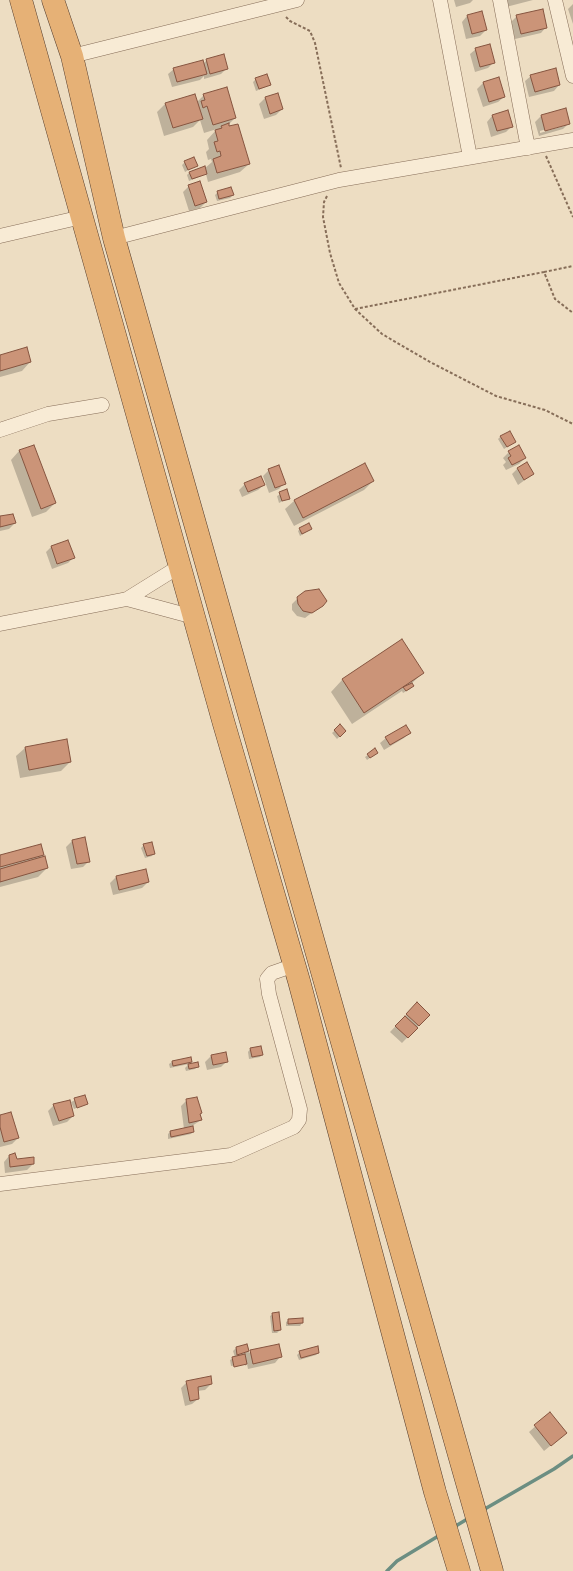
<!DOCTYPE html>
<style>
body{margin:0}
canvas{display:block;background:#edddc2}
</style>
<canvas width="573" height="1571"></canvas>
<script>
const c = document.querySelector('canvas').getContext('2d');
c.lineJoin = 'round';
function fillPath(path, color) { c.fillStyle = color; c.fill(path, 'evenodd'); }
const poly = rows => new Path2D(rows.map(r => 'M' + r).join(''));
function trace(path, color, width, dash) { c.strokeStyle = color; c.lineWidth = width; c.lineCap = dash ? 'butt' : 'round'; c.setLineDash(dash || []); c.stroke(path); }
fillPath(poly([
 [454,0,473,0,470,3,456,7],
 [504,0,533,0,506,7],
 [573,4,573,24,568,9],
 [467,16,486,30,480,36,466,39,462,22],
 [517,16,546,27,541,33,515,39,511,22],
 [476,49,494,62,488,68,475,72,470,54],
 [207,60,227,68,221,74,204,79,204,76,200,80,172,87,168,74,174,69,203,64],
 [531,76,559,85,554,91,529,97,525,81],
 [498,78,504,97,498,102,483,107,477,89,483,83],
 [256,79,270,85,256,91,253,82],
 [277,94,282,109,276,115,264,119,259,104,265,98],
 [204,95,235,118,228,125,249,164,240,172,208,182,206,174,189,181,187,175,189,173,204,169,212,162,211,159,208,160,206,152,209,149,207,140,217,129,204,133,200,120,193,127,164,136,157,112,166,103,197,102],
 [565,109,569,123,563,129,539,136,535,122,541,116],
 [564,124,564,126,540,133,540,131],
 [492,116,512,126,506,132,491,137,487,122],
 [185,162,196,166,185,172,182,165],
 [189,186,206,202,200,208,189,211,183,192],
 [218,192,233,195,230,198,217,201,215,195],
 [0,356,30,362,22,371,0,377],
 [501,436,515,442,504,449,498,439],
 [33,446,55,503,46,512,32,517,11,460,19,451],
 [509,452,525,458,519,464,506,470,503,465,506,462,503,458],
 [364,464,373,481,364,490,294,526,285,509,294,501],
 [518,468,533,474,518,485,512,474],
 [269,470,284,483,279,489,269,493,263,476],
 [245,484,264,485,258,490,242,497,239,490],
 [287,491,289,498,279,503,277,496],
 [0,517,15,523,9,529,0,531],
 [300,529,311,529,300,536,298,531],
 [51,547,74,557,68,563,52,569,46,552],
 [298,598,322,605,305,618,297,616,292,610,292,604],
 [401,640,423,673,411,684,412,686,410,689,403,693,402,691,352,724,331,692,342,680],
 [340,726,345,731,337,739,332,733],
 [409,732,404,738,384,750,380,743,386,738],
 [66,740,70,762,61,771,20,778,16,756,25,748],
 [377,753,367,760,365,757,368,755],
 [85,838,89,861,83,867,71,869,66,847,72,841],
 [144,845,154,853,152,856,145,858,141,848],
 [43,855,39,859,47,868,38,877,0,887,0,856],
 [145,870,148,882,142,888,113,895,110,883,116,877],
 [412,1009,429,1015,402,1043,390,1032],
 [261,1047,262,1055,260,1057,249,1059,248,1052,250,1049],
 [226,1053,227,1061,221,1067,207,1070,205,1062,211,1056],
 [191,1058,191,1062,189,1064,170,1068,169,1064,172,1062],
 [197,1063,197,1067,195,1069,186,1071,185,1068,188,1065],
 [84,1096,86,1104,74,1109,71,1102],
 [187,1100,200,1107,201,1120,192,1126,193,1132,191,1134,168,1139,168,1134,170,1132,184,1129,181,1106],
 [54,1105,73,1116,67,1122,53,1126,48,1111],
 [0,1116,18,1138,12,1144,0,1147],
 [9,1156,16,1161,33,1164,27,1170,5,1173,4,1162],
 [273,1314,280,1330,277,1333,272,1333,270,1316],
 [289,1320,302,1323,300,1326,286,1326,286,1322],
 [247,1346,249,1353,251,1351,280,1357,275,1363,248,1369,247,1364,245,1366,245,1364,231,1366,230,1360,235,1357,233,1351,236,1348],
 [300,1352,318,1353,316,1355,299,1360,297,1355],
 [187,1382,211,1384,205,1390,197,1391,198,1399,192,1404,185,1406,181,1388],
 [550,1413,566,1433,544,1451,529,1432]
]), '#0003');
trace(poly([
 [483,1510,554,1469,573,1456],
 [454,1527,469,1518],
 [387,1571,397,1561,440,1535]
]), '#6c8e82', 3.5);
const building = poly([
 [543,9,547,28,521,34,516,15,543,9],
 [482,11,487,30,472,34,467,15,482,11],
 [490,44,495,63,480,67,475,48,490,44],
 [224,54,228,69,210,74,206,59,224,54],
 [203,60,207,74,177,82,173,68,203,60],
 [556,68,560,85,535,92,530,75,556,68],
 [267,74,271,85,259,89,255,78,267,74],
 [499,77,505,97,489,102,483,82,499,77],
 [227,87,236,118,213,125,207,106,203,108,201,101,205,100,203,94,227,87],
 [278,93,283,109,270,114,265,97,278,93],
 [195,94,203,119,173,128,165,103,195,94],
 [566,108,570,124,545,131,541,115,566,108],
 [508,110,513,127,497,131,492,115,508,110],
 [229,123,229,126,238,124,250,164,217,173,213,159,221,156,220,151,217,152,214,142,218,141,215,130,222,128,221,126,229,123],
 [194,157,198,166,188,170,184,161,194,157],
 [205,166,207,174,192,179,189,172,205,166],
 [200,181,207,202,195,206,188,185,200,181],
 [231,187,234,195,219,199,217,191,231,187],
 [27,347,31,362,0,371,0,355,27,347],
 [510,431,516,442,507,447,500,436,510,431],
 [34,445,56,503,41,509,19,450,34,445],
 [519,445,526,458,512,465,508,458,511,456,508,451,519,445],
 [527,462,534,474,524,480,517,468,527,462],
 [365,463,374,481,303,518,294,500,365,463],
 [279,465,286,484,275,488,268,469,279,465],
 [261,476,265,485,248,492,244,483,261,476],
 [287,489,290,499,282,501,279,492,287,489],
 [13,514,16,523,0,527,0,516,13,514],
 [309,523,312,529,302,534,299,528,309,523],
 [68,540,75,558,57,564,51,546,68,540],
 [319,589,327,601,323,606,312,613,303,611,298,604,297,597,305,591,319,589],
 [402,639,424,673,364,713,342,679,402,639],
 [412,683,414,686,406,691,403,687,412,683],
 [340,724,346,731,340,737,334,730,340,724],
 [406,725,411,733,390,745,385,737,406,725],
 [67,739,71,762,29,770,25,747,67,739],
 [375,748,378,753,370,758,367,754,375,748],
 [85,837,90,862,77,864,72,840,85,837],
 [152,842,155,854,147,856,143,844,152,842],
 [41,844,44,855,0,867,0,855,41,844],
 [45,856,48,868,0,882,0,869,45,856],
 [146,869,149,882,119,890,116,876,146,869],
 [417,1002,430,1015,419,1026,406,1014,417,1002],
 [405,1016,418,1028,408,1038,395,1026,405,1016],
 [261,1046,263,1055,252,1057,250,1048,261,1046],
 [226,1052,228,1062,213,1065,211,1055,226,1052],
 [191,1057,192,1062,173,1066,172,1061,191,1057],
 [198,1062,199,1067,189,1069,188,1064,198,1062],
 [85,1095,88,1104,77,1108,74,1098,85,1095],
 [197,1097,202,1113,200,1114,202,1120,189,1123,186,1099,197,1097],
 [70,1100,74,1116,59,1121,53,1104,70,1100],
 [11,1112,19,1138,4,1142,0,1127,0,1115,11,1112],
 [193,1126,194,1132,171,1137,170,1131,193,1126],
 [15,1153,17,1159,34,1157,34,1164,10,1167,9,1155,15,1153],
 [279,1312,281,1330,274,1331,272,1313,279,1312],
 [303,1318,303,1323,288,1324,288,1319,303,1318],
 [247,1344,249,1351,237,1355,236,1347,247,1344],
 [279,1344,282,1357,253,1364,250,1350,279,1344],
 [318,1346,319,1353,301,1358,299,1351,318,1346],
 [245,1354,247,1364,234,1367,232,1357,245,1354],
 [211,1376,212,1384,198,1387,199,1399,190,1401,186,1381,211,1376],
 [550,1412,567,1433,551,1446,534,1425,550,1412]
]);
fillPath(building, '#cb9478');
trace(building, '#865540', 1);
const minor = poly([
 [440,0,470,157],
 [500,0,528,148],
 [555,0,573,76],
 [72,56,297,0],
 [0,236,82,217],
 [114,238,339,180,573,140],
 [0,430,48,414,102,405],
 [127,599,194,617],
 [0,624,127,599,180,566],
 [0,1184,231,1155,294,1127,299,1120,300,1109,269,994,267,979,272,973,295,965]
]);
const trunk = poly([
 [21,0,224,724,299,981,435,1492,459,1571],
 [53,0,72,56,114,238,492,1571]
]);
trace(minor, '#876e59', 15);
trace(trunk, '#553d2e', 23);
trace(poly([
 [286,17,290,21,310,31,315,43,341,168],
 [546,156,573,217],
 [327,196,324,202,323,217,330,253,339,283,355,309,382,334,430,362,496,396,545,410,573,424],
 [544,272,573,266],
 [355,309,544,272,555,299,573,313]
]), '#876e59', 2, [3, 2]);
trace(minor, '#f8ebd5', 14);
trace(trunk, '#e6b176', 22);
</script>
